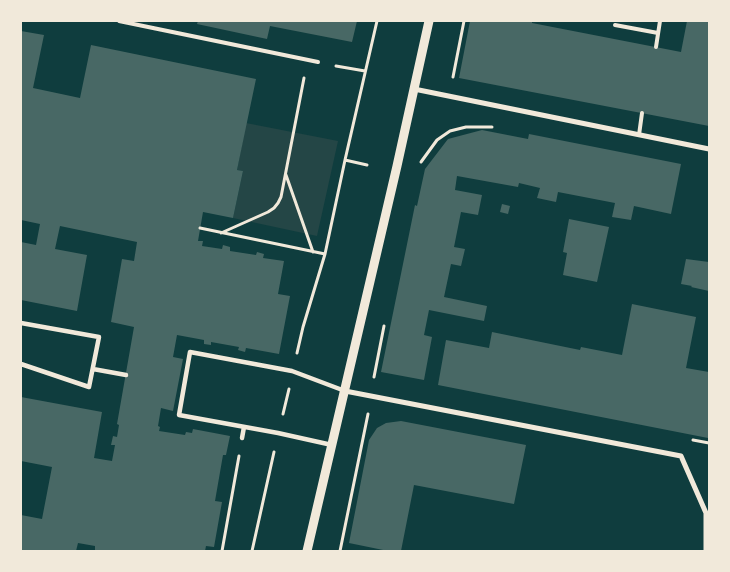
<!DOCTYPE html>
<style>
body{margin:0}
#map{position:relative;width:730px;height:572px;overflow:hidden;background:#0f3d3e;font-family:Jost,sans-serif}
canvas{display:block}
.frame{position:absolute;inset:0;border:22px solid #f1e9da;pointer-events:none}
</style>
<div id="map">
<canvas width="730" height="572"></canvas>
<div class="frame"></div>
</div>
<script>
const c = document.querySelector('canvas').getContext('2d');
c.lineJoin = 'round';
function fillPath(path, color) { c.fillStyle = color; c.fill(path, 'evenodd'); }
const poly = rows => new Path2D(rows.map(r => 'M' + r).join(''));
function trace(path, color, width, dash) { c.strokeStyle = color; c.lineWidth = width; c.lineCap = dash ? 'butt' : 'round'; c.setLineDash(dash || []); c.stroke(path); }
fillPath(poly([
 [246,123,338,141,317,236,233,218,243,171,237,170]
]), '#244646');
fillPath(poly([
 [198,21,357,21,352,42,270,26,267,39,197,24],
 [470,21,532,21,532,23,681,52,687,21,709,21,709,126,459,78],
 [21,31,44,35,33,88,80,98,91,45,256,79,237,170,243,171,233,218,203,212,198,241,203,241,202,246,222,249,223,245,230,247,230,251,256,255,257,252,264,254,263,258,284,261,278,294,290,296,279,354,246,348,245,352,238,350,239,347,211,342,211,345,204,344,204,340,177,335,173,357,183,359,173,411,161,408,158,426,160,427,159,431,185,435,186,432,192,433,193,429,230,436,226,455,223,455,215,501,222,502,214,547,206,546,205,551,95,551,95,546,78,543,76,551,21,551,21,515,42,519,52,467,21,461,21,397,102,412,94,458,112,461,115,445,111,445,113,436,117,437,119,425,117,424,134,327,111,322,122,259,134,261,137,242,60,226,55,249,87,255,77,311,21,300,21,242,36,245,40,224,21,220],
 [482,130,528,139,529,134,681,164,671,214,634,206,631,220,612,217,615,203,558,192,556,202,537,198,540,188,519,183,518,187,457,176,455,190,482,195,478,215,461,212,454,247,465,249,461,266,451,264,444,297,487,306,484,321,429,310,424,335,432,337,424,380,381,372,415,205,417,206,425,169,448,139],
 [502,204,510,206,508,214,500,212],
 [569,219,609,227,597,282,563,275,567,253,563,252],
 [686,259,709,262,709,291,691,287,692,286,681,284],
 [632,304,696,317,686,368,709,372,708,438,438,385,446,340,489,348,492,332,580,350,581,347,622,355],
 [401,421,526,445,514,504,414,485,401,551,388,551,349,543,369,440,377,428,386,423]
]), '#486865');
trace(poly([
 [336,66,365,71],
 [453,77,464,21],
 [345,160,367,165],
 [421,162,437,140,450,131,466,127,492,127],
 [286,175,313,252],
 [200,228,325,254],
 [221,233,268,212,274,208,278,203,281,197,304,78],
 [297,353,303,327,325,254,345,160,377,21],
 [374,377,384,326],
 [283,414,289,389],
 [693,440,709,443],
 [222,551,239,456],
 [252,551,274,452],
 [340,551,368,414]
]), '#f1e9da', 3);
trace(poly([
 [119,21,318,62],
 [615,25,658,33],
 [656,47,660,21],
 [639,135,642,113]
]), '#f1e9da', 4);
trace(poly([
 [21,323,99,337,89,387,21,364],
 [93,369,126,375],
 [242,438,244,427],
 [332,445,278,433,179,415,190,352,292,371,345,391]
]), '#f1e9da', 4.5);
trace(poly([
 [414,89,709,149],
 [345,391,681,456,706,513,706,551]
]), '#f1e9da', 5);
trace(poly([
 [307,551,397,166,429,21]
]), '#f1e9da', 9);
</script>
